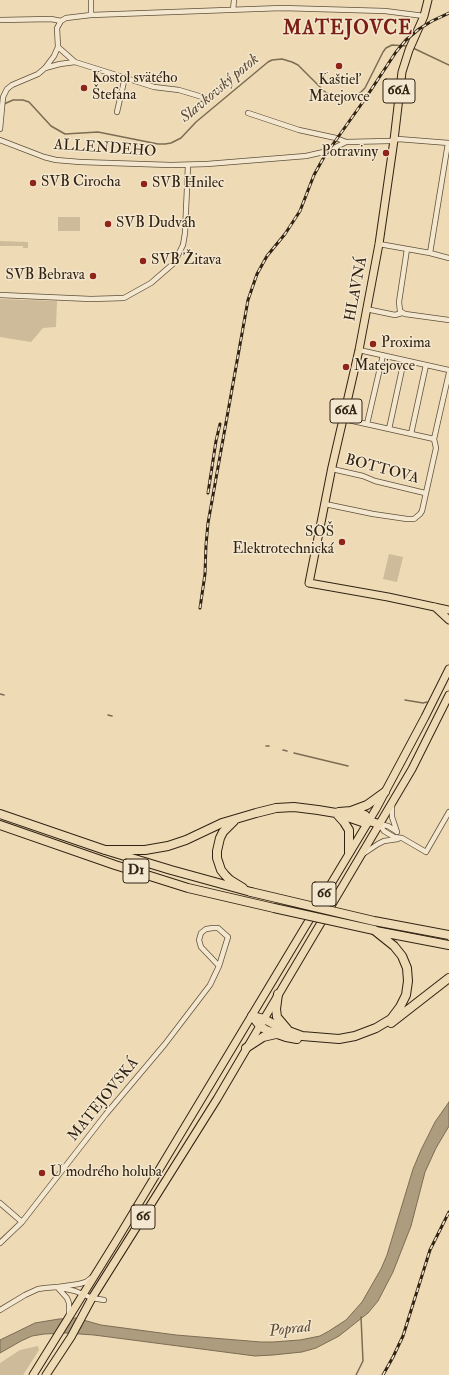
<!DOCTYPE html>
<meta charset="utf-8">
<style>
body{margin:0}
canvas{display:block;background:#eedab5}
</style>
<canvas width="449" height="1375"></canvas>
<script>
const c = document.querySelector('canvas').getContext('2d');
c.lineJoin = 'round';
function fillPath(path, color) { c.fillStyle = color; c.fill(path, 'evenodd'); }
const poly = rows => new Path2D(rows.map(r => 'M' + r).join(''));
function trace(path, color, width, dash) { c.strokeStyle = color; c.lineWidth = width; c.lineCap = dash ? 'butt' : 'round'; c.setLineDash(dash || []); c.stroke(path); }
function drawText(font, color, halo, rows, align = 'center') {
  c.font = font + ' "IM FELL Double Pica",serif'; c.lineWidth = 3; c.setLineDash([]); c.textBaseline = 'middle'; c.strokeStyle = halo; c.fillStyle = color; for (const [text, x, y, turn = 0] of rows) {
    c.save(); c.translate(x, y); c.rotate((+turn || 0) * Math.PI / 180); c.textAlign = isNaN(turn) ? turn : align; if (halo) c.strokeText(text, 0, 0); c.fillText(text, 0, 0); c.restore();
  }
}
fillPath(poly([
 [58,217,80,217,80,231,58,231],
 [0,241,28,242,28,248,23,248,23,246,0,246],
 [0,299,57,301,56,327,43,328,31,342,0,337],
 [389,554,403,557,397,582,383,579],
 [38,1346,39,1350,23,1375,0,1375,0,1363,20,1350]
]), '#cebb99');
const water = poly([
 [449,1102,449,1126,436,1148,425,1172,411,1226,393,1272,378,1301,368,1313,339,1336,316,1348,302,1352,273,1355,255,1356,94,1335,66,1333,44,1334,32,1336,21,1341,0,1353,0,1340,35,1323,59,1319,76,1318,101,1325,176,1335,261,1342,273,1342,300,1340,320,1336,329,1331,346,1320,362,1302,381,1269,387,1255,413,1169,421,1150,435,1122,449,1102]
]);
fillPath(water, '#ae9c7e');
trace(water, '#7c6c53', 1);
trace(poly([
 [413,48,449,65],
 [4,104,13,100,23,100,29,102,51,126,65,134,98,132,158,144,165,144,171,143,181,138,196,122,268,62,272,60,282,59,292,62,298,65,324,91,337,100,347,101,358,95,365,88,383,52,386,48,392,45,407,46],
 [0,694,4,695],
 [405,700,423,703,427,702],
 [108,715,112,716],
 [266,746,269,746],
 [283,750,287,751],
 [294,753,348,766],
 [356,1375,363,1361,361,1317]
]), '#7c6c53', 1.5);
const street = poly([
 [233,10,234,0],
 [91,15,91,0],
 [0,20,51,19,61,21,66,18,91,15,282,8,385,11,424,16],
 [58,47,75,62],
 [45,68,60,64,75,62,154,87,179,90,209,99],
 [117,112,125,77],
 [248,113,299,130,336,138,346,142,390,141,398,139,449,143],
 [0,129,3,97,7,89,12,85,38,74,45,68,54,56,58,47,57,28,61,21],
 [0,140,44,157,56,160,80,162,171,165,207,164,306,156,328,151,346,142],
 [448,143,430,253,449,258],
 [379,244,430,253],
 [407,249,399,302,400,311,405,314,449,320],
 [0,295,91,299,124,298,151,283,174,263,183,245,185,233,188,165],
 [366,309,395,315,402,313],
 [359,350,449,370],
 [344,419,434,439],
 [367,424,383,355],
 [389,429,404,360],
 [411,434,426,365],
 [434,439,449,373],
 [332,469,363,476,375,481,425,493],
 [325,504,373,514,407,519,414,519,420,514,422,511,436,448,434,439],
 [392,804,392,817,397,832],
 [379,824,384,831,394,837,402,838,426,852,449,812],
 [379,824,388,826,396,831],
 [363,854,378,844,384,841,398,839],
 [0,1203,22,1222],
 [0,1243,22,1222,106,1114,165,1044,210,985,219,966,228,937,218,928,213,928,206,929,201,933,199,940,201,947,219,966],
 [58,1287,79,1284,86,1282,91,1278],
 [58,1288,67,1298,69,1303,69,1315],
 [0,1310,25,1295,38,1289,45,1288,57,1287,75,1291,92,1298,104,1300]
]);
const primary = poly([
 [428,0,424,16,409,50,402,72,394,140,379,244,359,350,332,467,309,583,388,597,449,610],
 [435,607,449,620],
 [33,1375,118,1238,376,809,425,717,449,669],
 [46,1375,71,1337,92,1298,217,1099,264,1019,412,769,449,695]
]);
const highway = poly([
 [352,811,365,815,369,821],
 [339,812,351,811,367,805,385,792],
 [336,813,344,822,349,830,349,852],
 [0,814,105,850,171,870,251,892],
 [234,821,223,832,220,838,217,851,217,858,221,870,225,875,230,880,243,888],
 [0,825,115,865,188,888,274,908],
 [105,850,145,850,168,846,186,840,222,823,256,813,276,808,294,807,318,810,336,813,362,822,369,821,379,824],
 [376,931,449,945],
 [278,994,276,1009,277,1017,288,1030],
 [252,1016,264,1019,283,1029,302,1036,339,1039,355,1036,376,1028,391,1019,400,1007,406,995,408,981,407,968,402,956,394,946,374,930],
 [252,1016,260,1026,266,1030,286,1037,297,1039],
 [391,1023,449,978],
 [246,1048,263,1037,276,1034]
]);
trace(street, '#60513c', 6);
trace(primary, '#312313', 9);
trace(highway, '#312313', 10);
trace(street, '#f4e7cf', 4.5);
trace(primary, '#eedab5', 7);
trace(highway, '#eedab5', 8);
const rail = poly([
 [208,493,216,441,220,424],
 [200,608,205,574,206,545,208,523,248,300,257,274,267,256,285,234,300,211,314,175,324,157,365,99,396,52,406,40,419,29,432,21,449,13],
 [383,1375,393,1357,403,1336,430,1250,449,1212]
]);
trace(rail, '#312313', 3);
trace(rail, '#f4e7cf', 1.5, [4.5]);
const highwayBridge = poly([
 [251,892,374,921,449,935],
 [274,908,374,930]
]);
trace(highwayBridge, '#312313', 10, []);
trace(highwayBridge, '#eedab5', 8);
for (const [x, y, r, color] of [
 [339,66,4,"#8f2418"],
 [84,88,4,"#8f2418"],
 [386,153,4,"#8f2418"],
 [33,183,4,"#8f2418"],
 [144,184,4,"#8f2418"],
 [108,224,4,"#8f2418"],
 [143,261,4,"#8f2418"],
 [93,276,4,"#8f2418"],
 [373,344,4,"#8f2418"],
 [346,367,4,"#8f2418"],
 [342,542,4,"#8f2418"],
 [42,1173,4,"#8f2418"]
]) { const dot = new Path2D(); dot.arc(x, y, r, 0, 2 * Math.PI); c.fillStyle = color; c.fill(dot); trace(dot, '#f4e7cf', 1.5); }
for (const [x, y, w] of [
 [399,91,32],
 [346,411,32],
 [136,871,26],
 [324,894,24],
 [143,1217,24]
]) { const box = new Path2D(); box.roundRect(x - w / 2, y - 12, w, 24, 3); c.fillStyle = '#f4e7cf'; c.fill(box); trace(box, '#312313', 1); }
drawText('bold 14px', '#312313', null, [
 ["66A",399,91],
 ["66A",346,411],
 ["D1",136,871],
 ["66",324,894],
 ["66",143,1217]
]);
drawText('15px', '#312313', '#f4e7cf', [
 ["Kostol svätého",92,79],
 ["Štefana",92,96],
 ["Kaštieľ",339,81,"center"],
 ["Matejovce",339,98,"center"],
 ["Potraviny",378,153,"right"],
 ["SVB Cirocha",41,183],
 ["SVB Hnilec",152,184],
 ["SVB Dudváh",116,224],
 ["SVB Žitava",151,261],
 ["SVB Bebrava",85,276,"right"],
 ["Proxima",381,344],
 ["Matejovce",354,367],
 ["SOŠ",334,533,"right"],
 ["Elektrotechnická",334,550,"right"],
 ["U modrého holuba",50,1173]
], 'left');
drawText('15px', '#312313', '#f4e7cf', [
 ["ALLENDEHO",105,149,4],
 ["HLAVNÁ",357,289,-79],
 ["BOTTOVA",382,470,15],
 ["MATEJOVSKÁ",104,1100,-51]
]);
drawText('italic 16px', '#5d4d38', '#f4e7cf', [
 ["Slavkovský potok",220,89,-40],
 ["Poprad",290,1330,-7]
]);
c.letterSpacing = '1px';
drawText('bold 19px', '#7a1f14', '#f4e7cf', [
 ["MATEJOVCE",348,30]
]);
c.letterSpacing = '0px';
</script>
